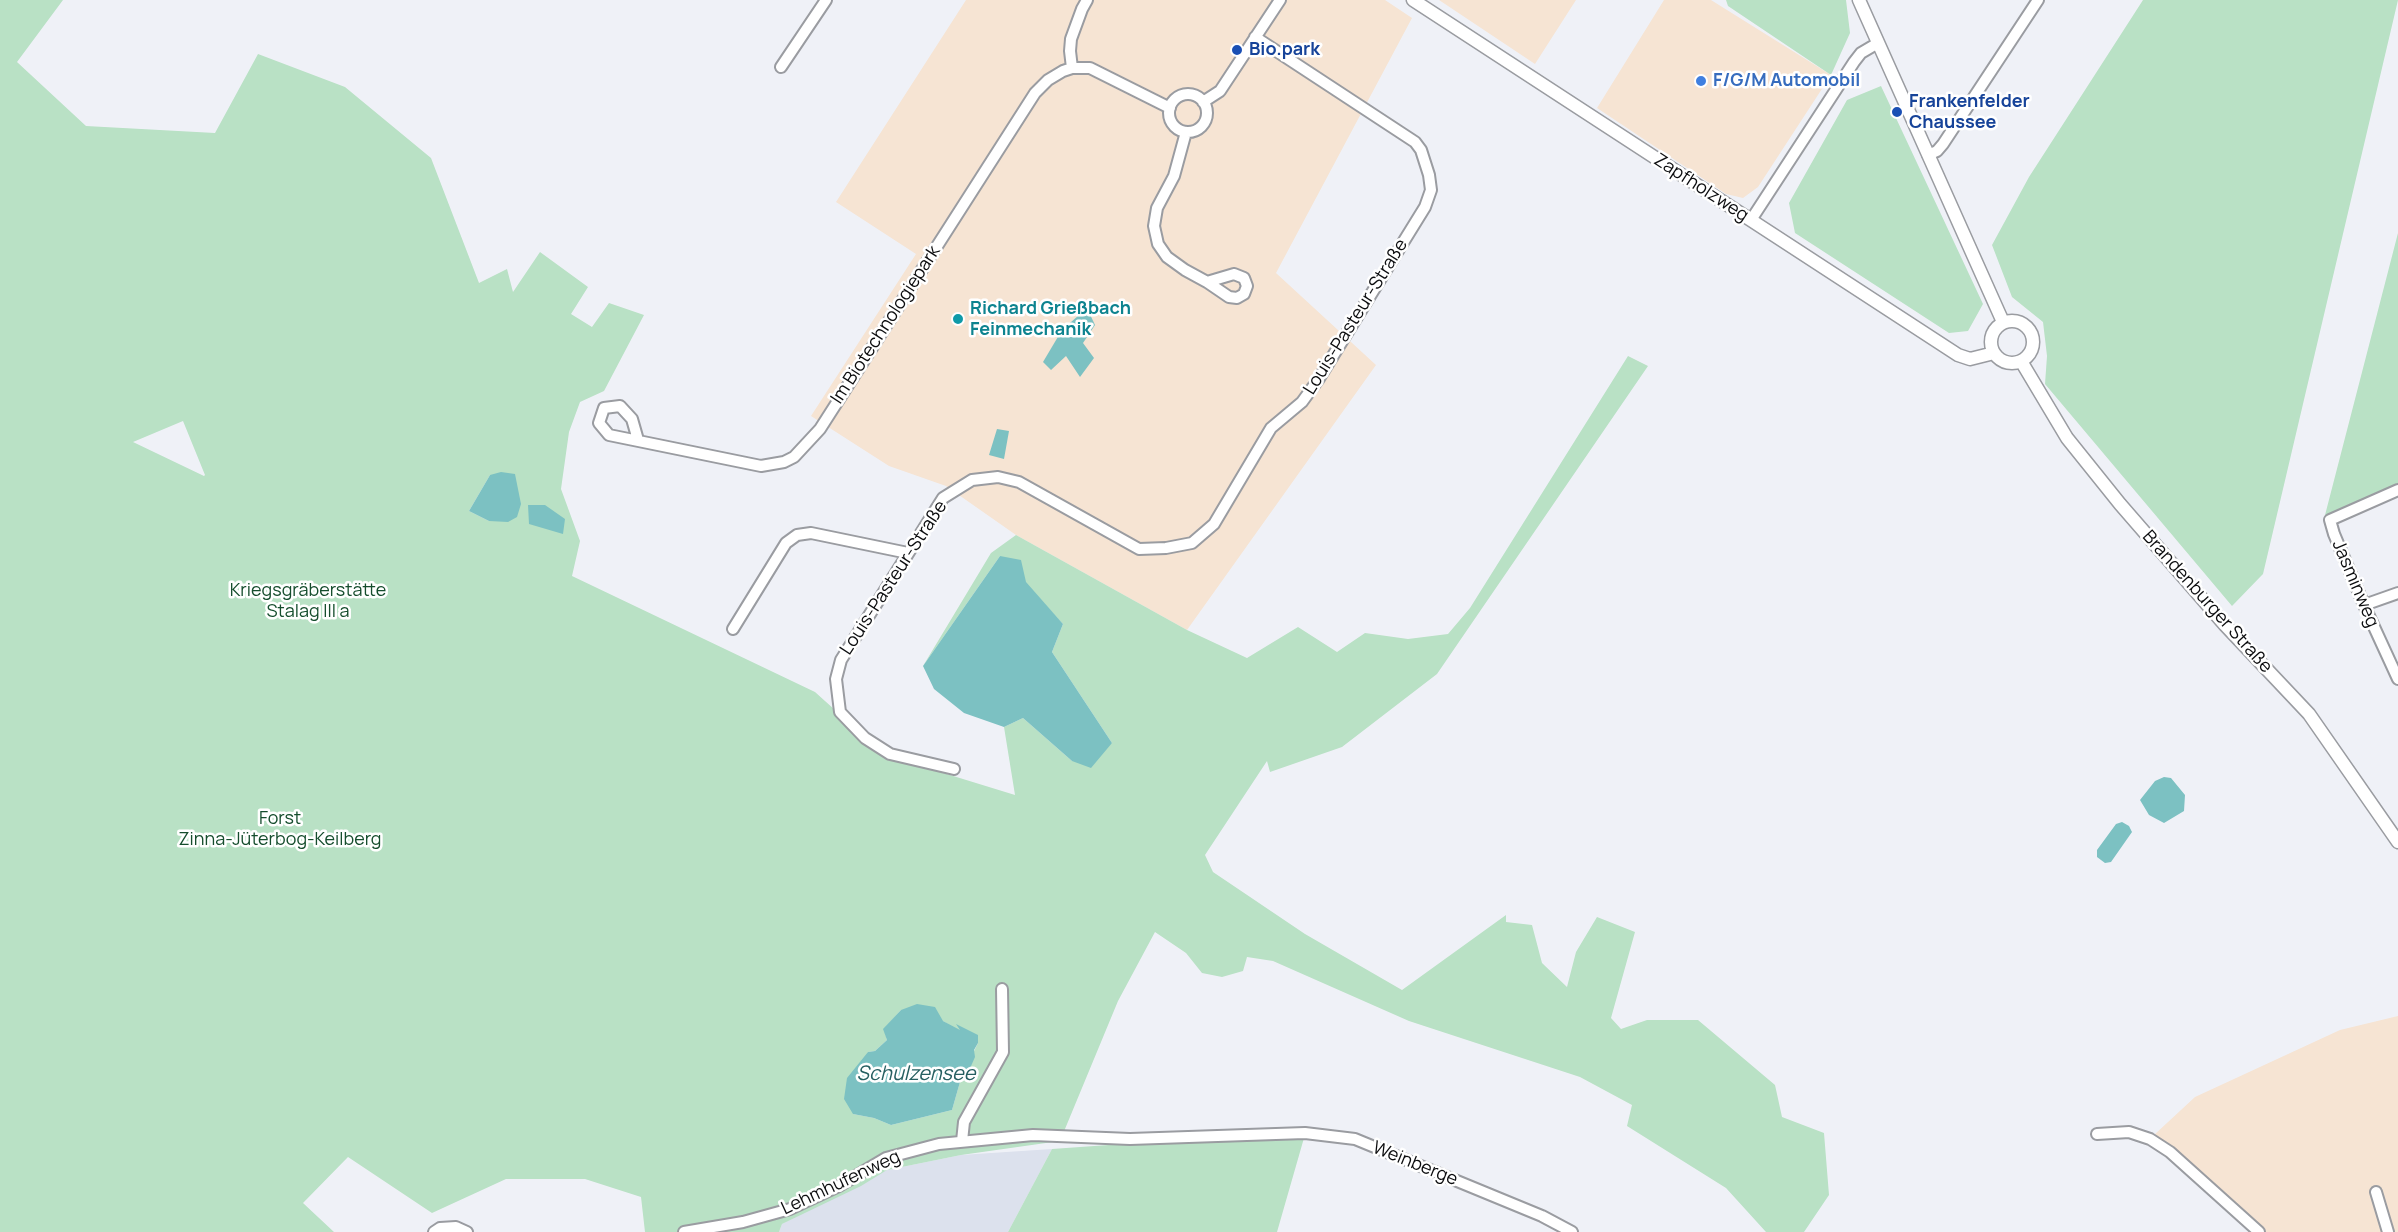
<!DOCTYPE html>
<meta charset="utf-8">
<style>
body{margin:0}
canvas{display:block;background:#eff1f7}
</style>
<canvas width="2398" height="1232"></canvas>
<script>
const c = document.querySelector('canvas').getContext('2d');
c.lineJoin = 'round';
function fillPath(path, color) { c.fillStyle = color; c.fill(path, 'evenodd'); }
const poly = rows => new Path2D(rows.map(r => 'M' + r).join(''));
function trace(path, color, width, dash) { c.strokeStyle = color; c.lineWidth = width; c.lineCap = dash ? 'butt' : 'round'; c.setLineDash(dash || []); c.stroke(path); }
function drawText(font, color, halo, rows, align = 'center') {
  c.font = font + ' Manrope,sans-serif'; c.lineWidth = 5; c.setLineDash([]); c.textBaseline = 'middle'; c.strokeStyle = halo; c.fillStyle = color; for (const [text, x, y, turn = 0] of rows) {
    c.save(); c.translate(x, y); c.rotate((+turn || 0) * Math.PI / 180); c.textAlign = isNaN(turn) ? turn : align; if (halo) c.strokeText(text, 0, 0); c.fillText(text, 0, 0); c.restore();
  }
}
fillPath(poly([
 [966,0,1385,0,1412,18,1276,273,1376,365,1187,630,1016,535,946,486,889,466,811,416,916,254,836,202],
 [1439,0,1576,0,1535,64],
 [1664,0,1711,0,1831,75,1758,187,1743,198,1726,194,1597,108],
 [2398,1016,2398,1232,2265,1232,2154,1135,2195,1097,2340,1030]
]), '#f6e4d3');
fillPath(poly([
 [1052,1149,1008,1232,779,1232,782,1224,887,1170,961,1155]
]), '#dce1ed');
fillPath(poly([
 [0,0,63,0,17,62,86,126,215,133,258,54,345,87,431,158,479,283,507,269,513,292,540,252,588,287,571,314,592,327,609,303,644,315,604,391,580,402,569,432,561,489,580,541,572,576,815,692,885,755,1015,795,1004,727,1023,718,1072,761,1112,743,1052,652,1063,624,1000,556,923,666,991,553,1016,535,1187,630,1247,658,1298,627,1337,652,1365,633,1408,639,1448,634,1470,608,1628,356,1648,366,1437,674,1342,747,1270,772,1267,761,1205,855,1213,872,1305,934,1402,990,1506,915,1506,922,1532,925,1542,963,1567,987,1576,952,1597,917,1635,932,1611,1018,1621,1029,1647,1020,1698,1020,1775,1085,1782,1117,1824,1133,1829,1195,1804,1232,1766,1232,1726,1188,1627,1126,1632,1105,1580,1077,1409,1021,1273,961,1247,957,1243,971,1222,977,1202,973,1186,953,1155,932,1118,1001,1060,1141,961,1155,887,1170,861,1186,782,1224,779,1232,645,1232,641,1197,585,1179,506,1179,432,1213,348,1157,303,1203,334,1232,0,1232],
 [183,421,205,475,204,476,133,442],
 [490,475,489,521,469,511],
 [901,1010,943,1021,978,1043,962,1075,952,1110,891,1125,874,1118,853,1114,868,1052,875,1051,887,1040,884,1029],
 [1726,0,1846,0,1850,33,1831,75,1728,6],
 [2143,0,2398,0,2263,574,2232,606,2045,384,2047,356,2043,322,2012,297,1992,245,2029,177],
 [1881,86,1983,304,1968,331,1949,333,1795,233,1789,203,1847,100],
 [2398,233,2398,486,2324,519],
 [1306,1131,1277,1232,1008,1232,1052,1149]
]), '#b9e1c5');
fillPath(poly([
 [1087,308,1095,325,1083,343,1094,358,1080,377,1066,356,1051,370,1043,362,1062,330],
 [997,429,1009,431,1004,459,989,455],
 [501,472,515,474,521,504,517,517,508,522,489,521,469,511,490,475],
 [528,505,545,505,565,519,563,534,529,524],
 [1000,556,1021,560,1026,582,1063,624,1052,652,1112,743,1091,768,1072,761,1023,718,1004,727,964,713,934,689,923,666],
 [2164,777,2171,778,2185,795,2184,811,2164,823,2149,815,2140,800,2155,781],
 [2122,822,2129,826,2132,832,2111,862,2105,863,2097,857,2097,850,2116,824],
 [917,1004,935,1007,943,1021,960,1030,956,1024,978,1035,978,1043,974,1050,975,1057,968,1073,962,1075,952,1110,891,1125,874,1118,853,1114,844,1099,847,1078,868,1052,875,1051,887,1040,883,1029,901,1010]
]), '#7cc1c2');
const minor = poly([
 [781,67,826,0],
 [1072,68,1070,51,1071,39,1082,9,1087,0],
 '1169 113a19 19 0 1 1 38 0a19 19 0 1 1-38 0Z',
 [1203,102,1220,91,1280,0],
 [1186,132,1174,176,1157,208,1154,226,1158,244,1167,257,1185,270,1207,282],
 [1928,155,1937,151,1943,144,2038,0],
 [1751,220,1854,62,1861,53,1878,43],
 [1234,274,1244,278,1247,286,1244,294,1237,298,1229,297,1207,282,1234,274],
 [638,440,632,419,620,406,604,408,599,423,609,435,761,466,784,462,794,457,820,429,1035,93,1048,80,1063,71,1072,68,1090,68,1170,108],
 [2398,490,2330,520,2334,534,2364,605,2398,679],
 [2364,605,2398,593],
 [733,629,786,543,797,535,811,533,908,553],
 [954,769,890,754,865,738,840,712,836,679,841,660,943,498,972,480,998,477,1019,482,1139,549,1166,548,1192,543,1214,524,1271,428,1302,402,1318,380,1425,207,1431,190,1429,175,1421,150,1415,142,1255,37],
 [2097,1134,2129,1132,2150,1139,2170,1152,2259,1232],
 [962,1141,964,1122,1003,1052,1002,989],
 [2376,1192,2388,1232],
 [434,1232,440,1228,456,1227,467,1232],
 [684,1232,743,1222,790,1209,839,1186,886,1158,939,1144,1033,1135,1130,1139,1305,1133,1355,1139,1542,1216,1572,1232]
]);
const tertiary = poly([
 [1413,0,1958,355,1970,359,1994,353],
 [1859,0,2003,322],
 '1991 342a21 21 0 1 1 42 0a21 21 0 1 1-42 0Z',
 [2021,361,2067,438,2120,504,2225,625,2309,714,2398,842]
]);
trace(minor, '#9a9ca1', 14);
trace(tertiary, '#9a9ca1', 15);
trace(minor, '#fff', 10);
trace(tertiary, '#fff', 12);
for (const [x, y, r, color] of [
 [1237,50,6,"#1a4fb4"],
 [1701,81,6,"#3f7fe0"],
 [1897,112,6,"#1a4fb4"],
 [958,319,6,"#0f9aa8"]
]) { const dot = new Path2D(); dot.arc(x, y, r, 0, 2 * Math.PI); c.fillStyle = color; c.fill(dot); trace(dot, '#fff', 2); }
drawText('bold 18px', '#164399', '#fff', [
 ["Bio.park",1249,50],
 ["Frankenfelder",1909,102],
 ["Chaussee",1909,123]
], 'left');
drawText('bold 18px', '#366cbe', '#fff', [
 ["F/G/M Automobil",1713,81]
], 'left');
drawText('18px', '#0b0c0e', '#fff', [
 ["Zapfholzweg",1701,188,33],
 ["Louis-Pasteur-Straße",1356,317,-58],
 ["Im Biotechnologiepark",886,325,-57],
 ["Louis-Pasteur-Straße",894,578,-57],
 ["Jasminweg",2355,584,67],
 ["Brandenburger Straße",2207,602,48],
 ["Weinberge",1415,1164,22],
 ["Lehmhufenweg",841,1183,-25]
]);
drawText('bold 18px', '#0d838f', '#fff', [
 ["Richard Grießbach",970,309],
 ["Feinmechanik",970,330]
], 'left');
drawText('18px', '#154d2d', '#fff', [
 ["Kriegsgräberstätte",308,591],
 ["Stalag III a",308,612],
 ["Forst",280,819],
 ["Zinna-Jüterbog-Keilberg",280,840]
]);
drawText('italic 20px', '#265f61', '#fff', [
 ["Schulzensee",916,1074]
]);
</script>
